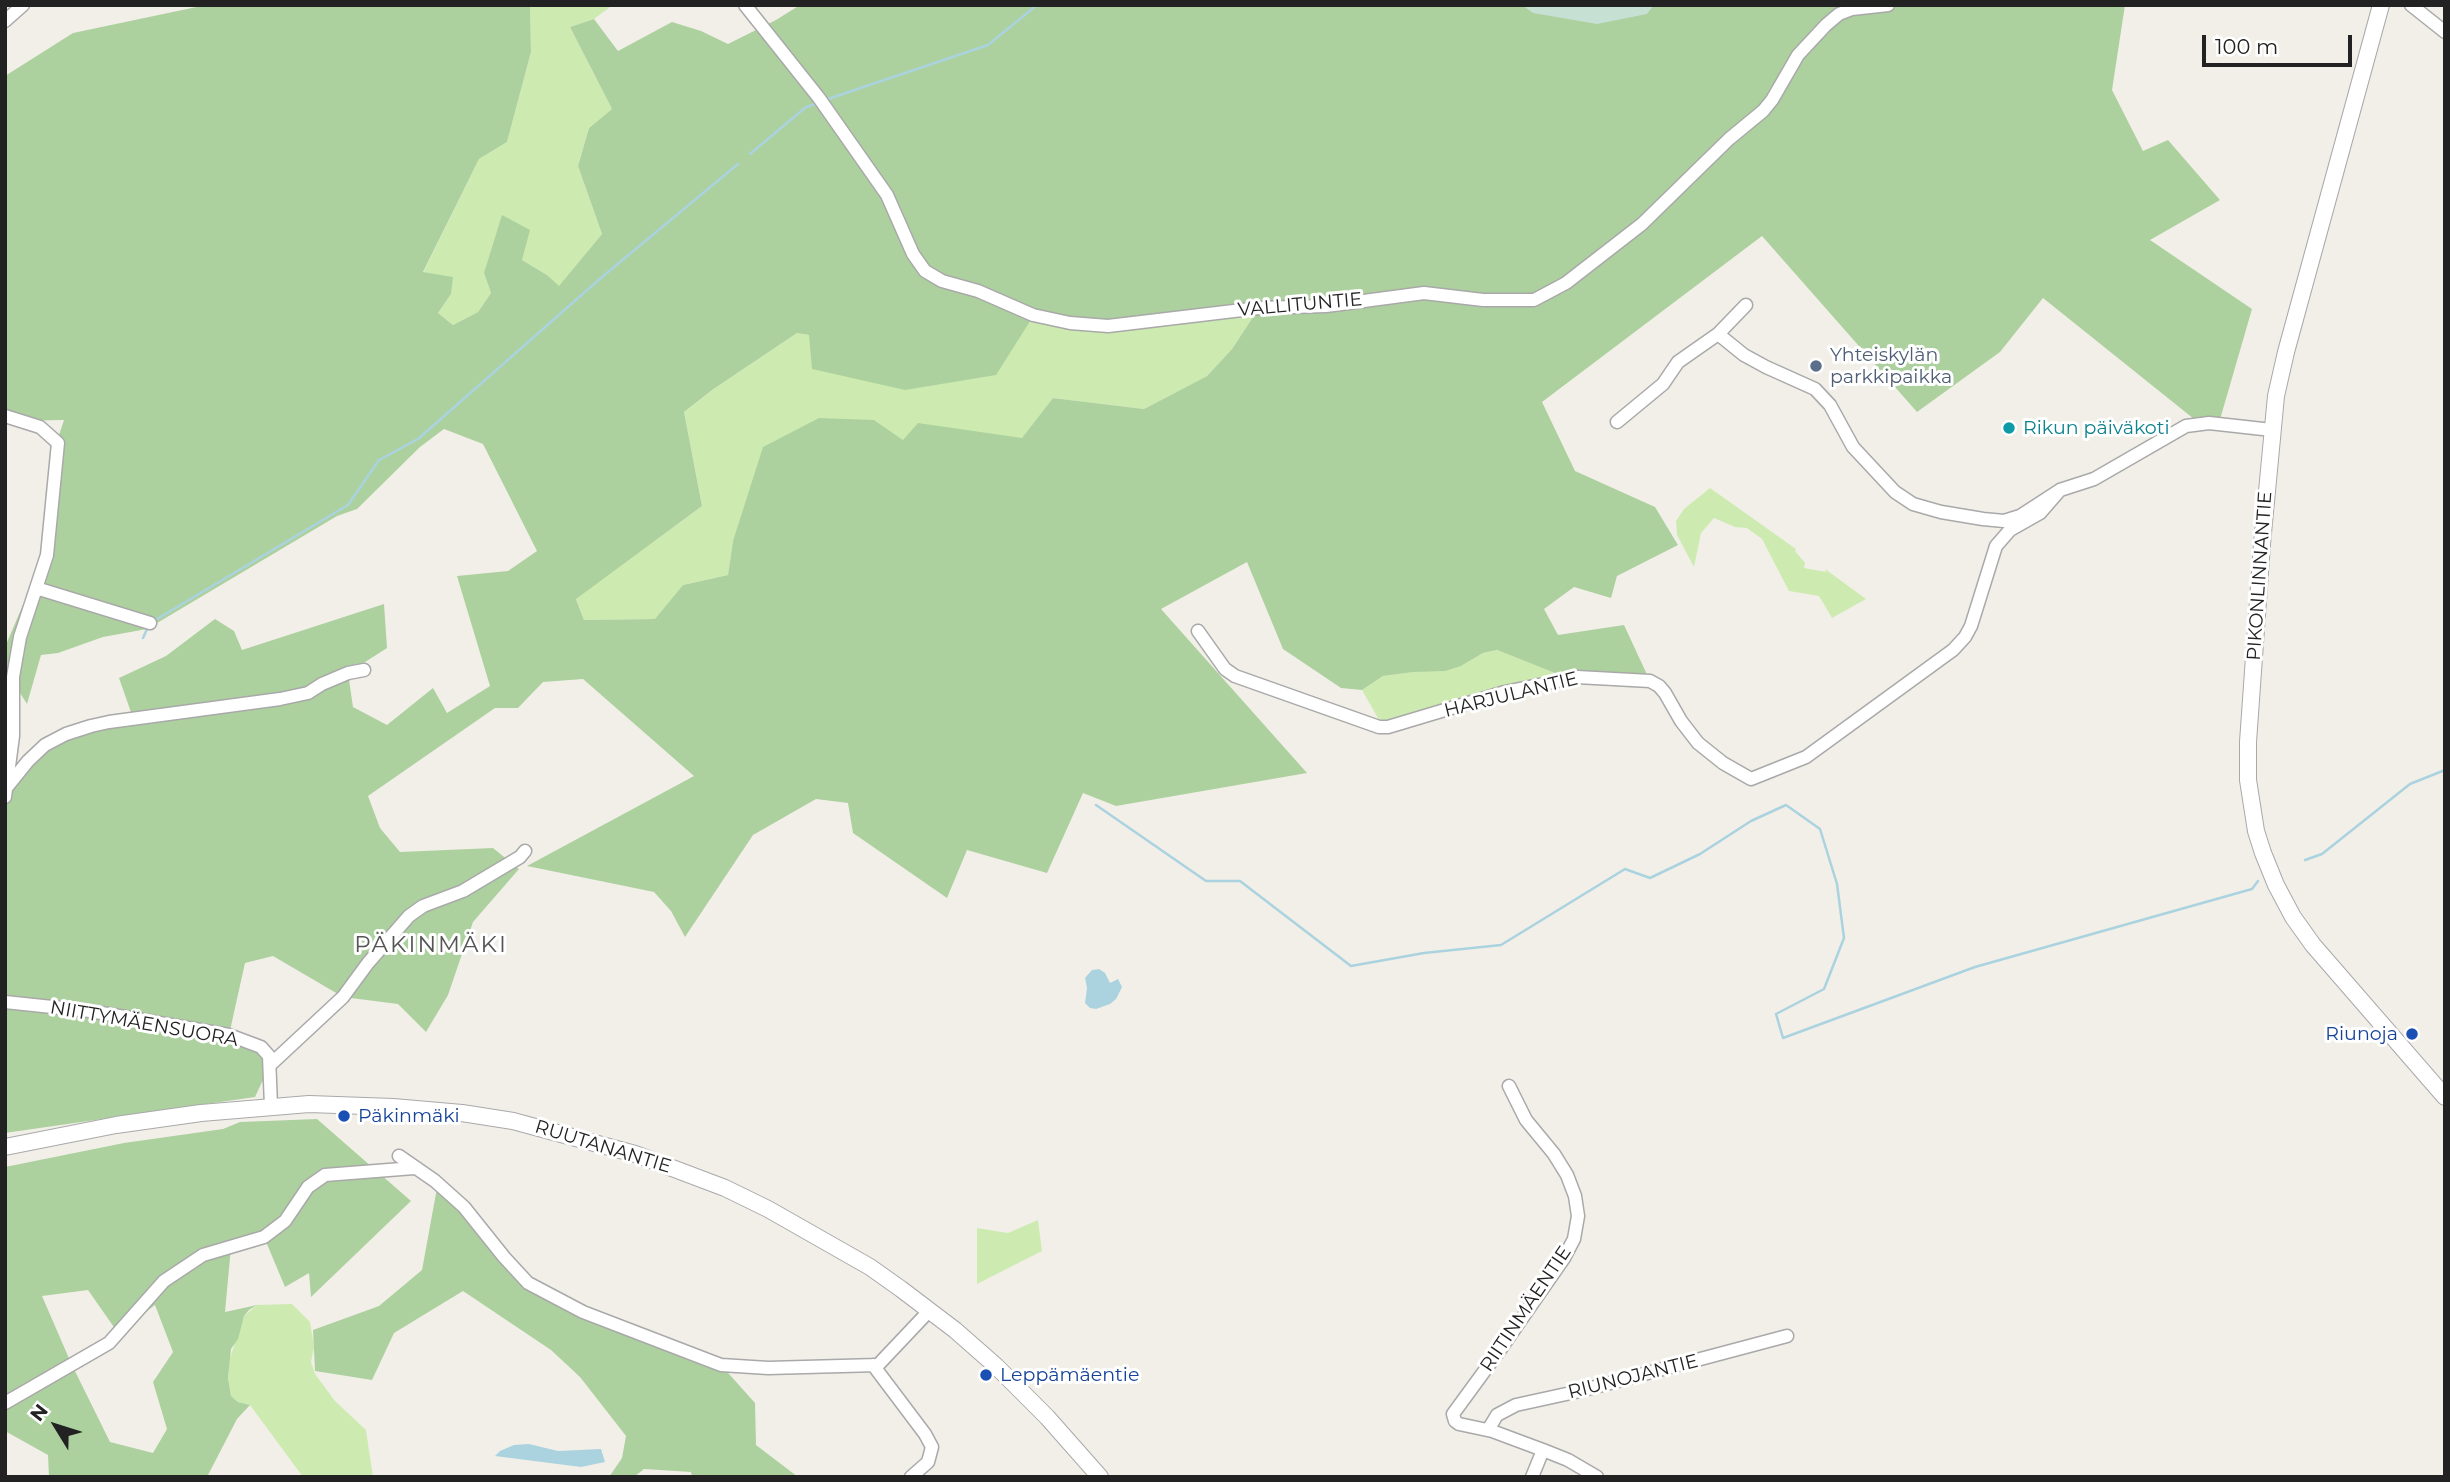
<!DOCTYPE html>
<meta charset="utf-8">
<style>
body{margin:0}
#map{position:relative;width:2450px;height:1482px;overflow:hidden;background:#f2efe9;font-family:Montserrat,sans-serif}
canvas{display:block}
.frame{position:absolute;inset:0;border:7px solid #222;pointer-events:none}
.north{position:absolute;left:21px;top:1391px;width:70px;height:70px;-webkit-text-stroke:5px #fff;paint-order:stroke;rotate:308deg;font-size:19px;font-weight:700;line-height:28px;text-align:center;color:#222}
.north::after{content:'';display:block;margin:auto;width:24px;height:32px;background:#222;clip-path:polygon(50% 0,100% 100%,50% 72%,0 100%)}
.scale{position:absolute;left:2202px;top:35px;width:150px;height:32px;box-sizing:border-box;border:4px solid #222;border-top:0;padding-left:9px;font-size:21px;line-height:24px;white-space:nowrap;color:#222;-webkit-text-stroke:5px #fff;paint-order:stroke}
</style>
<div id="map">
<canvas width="2450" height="1482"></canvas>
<div class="frame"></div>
<div class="north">N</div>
<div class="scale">100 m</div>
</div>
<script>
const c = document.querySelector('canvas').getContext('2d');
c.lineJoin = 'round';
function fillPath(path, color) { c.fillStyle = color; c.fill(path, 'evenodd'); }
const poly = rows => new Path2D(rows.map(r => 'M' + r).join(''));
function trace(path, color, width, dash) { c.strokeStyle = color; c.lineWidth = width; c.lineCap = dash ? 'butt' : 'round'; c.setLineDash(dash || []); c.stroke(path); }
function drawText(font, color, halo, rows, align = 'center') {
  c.font = font + ' Montserrat,sans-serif'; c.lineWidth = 6; c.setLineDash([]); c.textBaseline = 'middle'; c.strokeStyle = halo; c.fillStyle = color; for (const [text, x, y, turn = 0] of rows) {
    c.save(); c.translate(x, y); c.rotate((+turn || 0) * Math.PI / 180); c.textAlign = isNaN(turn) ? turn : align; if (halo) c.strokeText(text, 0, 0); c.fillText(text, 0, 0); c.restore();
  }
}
fillPath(poly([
 [530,5,613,5,594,19,570,27,612,109,589,128,578,166,602,234,559,287,547,275,522,260,484,273,491,293,478,312,453,325,438,313,451,294,423,273,479,159,507,142,531,52],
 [1259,308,1232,349,1207,376,1144,409,1053,398,1022,439,918,424,903,441,874,420,733,541,728,575,683,585,656,619,584,620,576,598,702,506,684,412,712,390,797,333,809,335,1033,315],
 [1710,488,1796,549,1795,551,1805,563,1804,568,1826,572,1825,569,1866,599,1832,618,1819,596,1789,591,1762,539,1747,528,1735,527,1714,518,1701,533,1694,567,1677,535,1676,521,1684,509],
 [1497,650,1565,677,1383,727,1362,690,1383,676,1461,666,1483,653],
 [1038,1220,1042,1251,977,1284,977,1228,1008,1233],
 [292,1304,310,1322,314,1347,311,1362,315,1374,335,1401,366,1430,373,1477,303,1477,250,1405,238,1402,231,1396,228,1378,230,1358,244,1316,257,1305]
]), '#cdebb0');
fillPath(poly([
 [206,5,530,5,531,52,507,142,479,159,423,272,453,277,451,294,438,313,453,325,478,312,491,293,484,273,502,215,530,230,522,260,547,275,559,286,602,234,578,166,589,128,612,109,570,27,594,19,618,51,672,22,701,31,728,44,776,20,800,5,2125,5,2112,90,2143,151,2168,140,2220,200,2150,240,2252,309,2219,423,2199,423,2043,298,2000,352,1917,412,1762,236,1542,402,1575,471,1655,507,1678,545,1617,576,1611,598,1574,587,1544,609,1558,635,1624,625,1650,681,1565,677,1497,650,1483,653,1461,666,1445,671,1414,672,1383,676,1362,690,1341,688,1283,649,1247,562,1161,609,1307,773,1116,806,1083,793,1047,873,967,850,947,898,853,833,848,803,816,799,753,835,685,937,671,911,654,892,527,866,694,776,583,679,543,682,518,708,495,708,368,796,380,828,400,852,493,848,519,869,473,922,448,995,426,1032,398,1004,343,997,273,956,245,963,229,1035,261,1047,270,1065,255,1097,5,1133,5,797,45,745,133,718,119,678,166,656,215,619,234,631,242,650,384,604,387,648,348,673,353,707,387,725,433,688,447,713,490,686,457,576,508,571,537,551,483,444,444,429,420,447,357,509,337,516,147,629,103,637,58,653,41,655,27,704,5,669,5,647,40,565,53,453,64,420,5,421,5,76,73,33],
 [1259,308,1232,349,1207,376,1144,409,1053,398,1022,438,918,423,903,440,874,420,819,418,763,447,733,541,728,575,683,585,655,619,584,620,576,599,702,506,684,412,712,390,797,333,809,335,812,369,905,390,996,375,1034,315,1109,326],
 [317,1119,411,1201,311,1297,309,1273,285,1287,264,1237,231,1247,225,1312,257,1305,249,1310,244,1316,238,1339,231,1349,228,1378,231,1396,238,1402,250,1405,237,1419,207,1477,49,1477,48,1455,5,1431,5,1167,124,1143,223,1129,240,1122],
 [88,1290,118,1333,155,1305,173,1352,153,1382,167,1429,153,1453,110,1442,71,1363,42,1296],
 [437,1188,529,1283,721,1365,755,1403,756,1445,798,1477,692,1477,691,1472,644,1469,634,1477,609,1477,622,1458,626,1436,580,1377,551,1350,463,1291,394,1333,372,1380,315,1371,313,1330,379,1306,422,1270]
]), '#add19e');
fillPath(poly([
 [1522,5,1654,5,1647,14,1597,24,1533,13]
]), '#c6e0d4');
fillPath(poly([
 [1099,969,1105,973,1110,983,1118,979,1122,987,1116,999,1110,1004,1096,1009,1090,1008,1085,1003,1087,988,1085,978,1092,970],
 [529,1444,558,1451,601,1449,605,1462,581,1467,495,1456,500,1451,514,1445]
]), '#aad3df');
trace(poly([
 [825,100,988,45,1037,5],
 [750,154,806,107,816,104],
 [152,622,348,505,379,460,418,439,602,277,738,164],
 [143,638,148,627],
 [1096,805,1206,881,1240,881,1351,966,1424,953,1501,945,1625,869,1650,878,1700,854,1751,821,1786,805,1820,829,1837,884,1844,938,1824,989,1776,1014,1783,1038,1975,967,2252,889,2258,881],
 [2305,860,2322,854,2410,784,2445,770]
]), '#aad3df', 2.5);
const minor = poly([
 [745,5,819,98,887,195,913,254,925,271,942,281,978,291,1033,315,1070,323,1108,326,1259,308,1326,306,1424,293,1483,300,1534,300,1566,283,1642,224,1729,139,1763,111,1772,100,1798,55,1826,25,1839,14,1852,9,1888,5],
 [2411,5,2445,32],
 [5,21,23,5],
 [1718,334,1744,355,1766,367,1815,389,1830,405,1853,447,1895,492,1913,504,1941,512,1983,519,2004,521,2020,516,2060,490,2094,479,2186,426,2209,423,2272,430],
 [5,416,40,427,58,443,47,555,20,637,13,677,13,736,5,797],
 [1617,422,1663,384,1678,362,1718,334,1746,305],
 [36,588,150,623],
 [1198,631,1225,669,1235,676,1379,727,1388,727,1505,692,1577,677,1650,681,1659,686,1665,693,1681,721,1698,743,1723,763,1751,779,1806,757,1953,650,1965,637,1971,626,1996,546,2010,530,2040,513,2060,490],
 [7,787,28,761,45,745,66,734,91,726,109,722,280,699,308,693,322,684,348,673,364,670],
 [5,1002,90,1011,229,1035,261,1047,269,1056,271,1106],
 [270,1065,343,997,368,963,409,916,423,906,463,891,520,857,525,851],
 [1509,1086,1526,1120,1554,1154,1567,1175,1575,1196,1578,1216,1574,1239,1564,1258,1502,1347,1453,1414,1455,1421,1459,1424,1492,1431,1543,1450,1568,1460,1597,1477],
 [399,1156,435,1181,464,1207,504,1257,528,1283,583,1312,721,1365,768,1368,878,1365,930,1310],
 [873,1365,925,1434,932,1447,928,1462,911,1477],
 [5,1403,109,1343,164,1281,203,1255,264,1237,285,1221,308,1187,325,1175,414,1168],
 [1488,1430,1497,1415,1516,1405,1580,1391,1787,1336],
 [1532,1477,1543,1450]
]);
const tertiary = poly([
 [2381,5,2286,352,2276,396,2262,544,2248,742,2248,780,2256,831,2263,853,2276,885,2293,917,2313,945,2445,1097],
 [5,1147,116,1125,201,1113,309,1104,393,1107,462,1113,513,1121,635,1154,725,1188,768,1209,870,1267,901,1289,955,1330,996,1366,1047,1417,1100,1477]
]);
trace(minor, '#a9a9a9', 15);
trace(tertiary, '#a9a9a9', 18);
trace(minor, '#fff', 12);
trace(tertiary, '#fff', 16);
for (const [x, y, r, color] of [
 [1816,366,7,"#5c6f8a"],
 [2009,428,7,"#0f9aa8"],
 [2412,1034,7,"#1a4fb4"],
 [344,1116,7,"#1a4fb4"],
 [986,1375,7,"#1a4fb4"]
]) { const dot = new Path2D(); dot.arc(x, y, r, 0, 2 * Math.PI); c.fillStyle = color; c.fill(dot); trace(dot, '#fff', 2.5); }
drawText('19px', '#222', '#fff', [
 ["VALLITUNTIE",1300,305,-5],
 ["PIKONLINNANTIE",2260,576,-86],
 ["HARJULANTIE",1511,695,-14],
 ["NIITTYMÄENSUORA",144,1024,10],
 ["RUUTANANTIE",603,1147,17],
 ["RIITINMÄENTIE",1526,1309,-56],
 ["RIUNOJANTIE",1633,1377,-14]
]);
drawText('19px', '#4e5e75', '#fff', [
 ["Yhteiskylän",1830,355],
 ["parkkipaikka",1830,377]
], 'left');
drawText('19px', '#0d838f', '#fff', [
 ["Rikun päiväkoti",2023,428]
], 'left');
drawText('19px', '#164399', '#fff', [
 ["Riunoja",2398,1034,"right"],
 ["Päkinmäki",358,1116],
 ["Leppämäentie",1000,1375]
], 'left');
c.letterSpacing = '2px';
drawText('23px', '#555', '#fff', [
 ["PÄKINMÄKI",431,945]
]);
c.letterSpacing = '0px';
</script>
